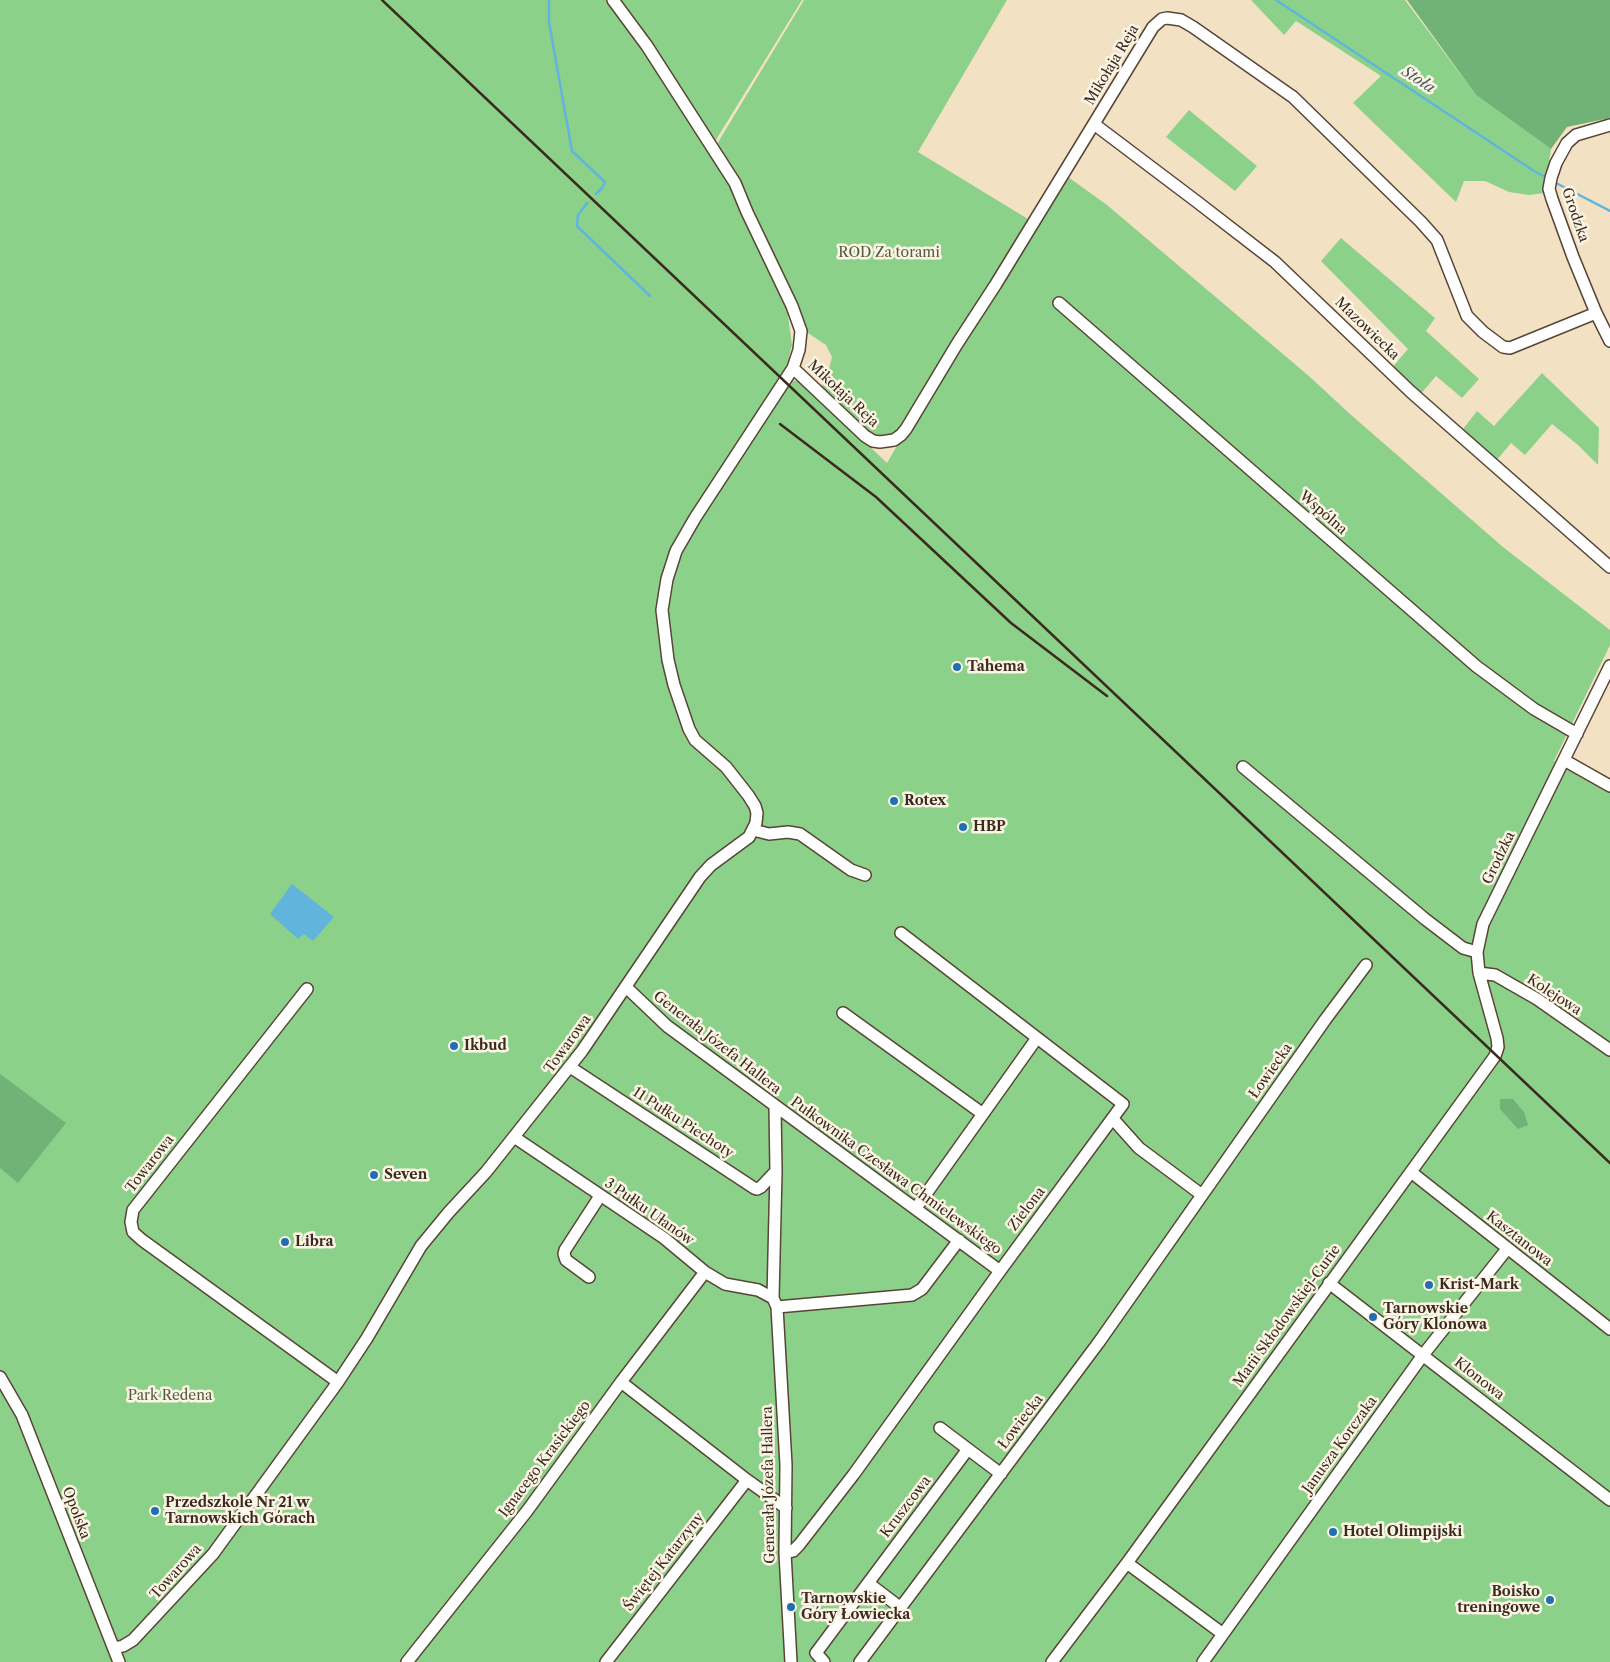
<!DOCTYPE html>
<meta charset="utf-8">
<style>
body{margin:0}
canvas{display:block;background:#f3e1c4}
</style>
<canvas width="1610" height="1662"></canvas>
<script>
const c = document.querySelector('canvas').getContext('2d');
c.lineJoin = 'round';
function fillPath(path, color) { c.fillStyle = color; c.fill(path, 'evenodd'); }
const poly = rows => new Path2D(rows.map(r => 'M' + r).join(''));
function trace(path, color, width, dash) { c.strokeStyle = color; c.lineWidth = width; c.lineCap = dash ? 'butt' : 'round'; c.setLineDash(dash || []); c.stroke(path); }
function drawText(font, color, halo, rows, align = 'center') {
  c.font = font + ' "Libre Caslon Text",serif'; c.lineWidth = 5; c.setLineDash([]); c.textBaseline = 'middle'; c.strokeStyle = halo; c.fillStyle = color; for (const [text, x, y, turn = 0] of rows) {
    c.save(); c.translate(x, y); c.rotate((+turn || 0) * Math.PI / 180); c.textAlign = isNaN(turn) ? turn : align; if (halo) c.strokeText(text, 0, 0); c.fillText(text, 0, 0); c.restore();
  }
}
fillPath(poly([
 [0,0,802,0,711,148,743,204,785,294,792,345,785,372,795,381,801,381,887,463,940,372,1064,174,1107,205,1310,377,1350,414,1503,547,1610,630,1610,645,1554,761,1610,790,1610,1662,0,1662],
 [804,0,1007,0,918,152,1028,219,910,418,902,428,887,438,871,436,819,390,826,380,832,357,826,345,808,333,799,308,739,179,717,144],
 [1251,0,1405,0,1476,95,1551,149,1544,193,1529,195,1509,192,1485,181,1464,181,1456,202,1353,103,1381,76,1296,21,1284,35],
 [1189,110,1257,166,1235,191,1166,137],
 [1341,238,1435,318,1426,331,1479,379,1462,398,1436,376,1419,396,1390,370,1408,349,1321,261],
 [1542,373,1599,428,1598,465,1578,445,1552,424,1525,455,1511,443,1496,461,1460,433,1477,411,1494,426]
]), '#8cd18a');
fillPath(poly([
 [1407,0,1610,0,1610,118,1567,127,1551,149,1476,95],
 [0,1074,66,1123,18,1183,0,1168],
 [1500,1099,1513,1099,1524,1112,1528,1125,1518,1129,1500,1109]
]), '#71b376');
fillPath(poly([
 [292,884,334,917,313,941,304,934,298,939,270,914]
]), '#61b5dd');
trace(poly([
 [549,0,549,22,572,151,605,182,602,188,596,194],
 [1276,0,1534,171,1547,178],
 [1556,183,1610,211],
 [587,203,578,215,577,226,650,296]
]), '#61b5dd', 2.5);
const minor = poly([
 [1094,124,1196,201,1275,262,1411,392,1610,567],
 [1610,125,1576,135,1567,143,1556,163,1551,178,1549,189,1552,199,1573,257,1596,313,1610,341],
 [1059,303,1476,666,1534,709,1577,734],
 [793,368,865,436,873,441,880,442,894,440,901,435,906,429,957,344,996,284,1153,27,1162,19,1167,18,1181,20,1193,27,1293,97,1421,222,1437,240,1467,316,1483,332,1503,347,1510,348,1596,313],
 [1564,760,1610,786],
 [1243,767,1425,919,1463,948,1477,952],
 [753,830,769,834,788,832,800,834,851,870,865,875],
 [1479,973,1495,975,1537,999,1610,1050],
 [626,987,667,1026,1000,1271],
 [307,989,133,1210,131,1222,133,1232,142,1240,338,1382],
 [843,1013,983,1114],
 [570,1067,754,1188,757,1189,761,1187,776,1171],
 [775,1106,776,1171,773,1298,777,1307,786,1465,785,1553,791,1662],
 [1113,1119,1139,1148,1202,1195],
 [514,1137,664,1238,705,1272,725,1284,758,1290,773,1298],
 [1411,1172,1610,1329],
 [916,1208,1037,1038],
 [589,1277,566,1260,564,1254,565,1250,600,1196],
 [1329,1283,1610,1500],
 [777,1307,912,1295,922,1289,959,1240],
 [0,1377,22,1415,119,1662],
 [621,1382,747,1480,786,1508],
 [940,1428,1001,1474],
 [785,1553,793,1551,799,1545,854,1474,1000,1271,1123,1104,901,933],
 [1127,1563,1223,1634],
 [868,1583,901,1608],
 [114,1648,123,1646,133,1640,213,1554,338,1382,367,1338,421,1246,449,1212,486,1172,582,1051,700,877,711,865,749,837,756,823,757,813,755,806,748,795,726,767,695,740,689,729,674,685,668,660,662,610,667,579,676,551,695,518,793,368,799,350,801,331,792,306,747,212,735,183,647,46,613,0],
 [407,1662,527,1511,621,1382,705,1272],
 [606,1662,747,1480],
 [824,1662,816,1653,968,1449],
 [860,1662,1099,1342,1325,1020,1366,965],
 [1052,1662,1127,1563,1495,1056,1498,1047,1497,1038,1479,973,1477,952,1483,924,1610,666],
 [1203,1662,1423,1355,1507,1249]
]);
trace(minor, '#574537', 14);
trace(minor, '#fff', 11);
trace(poly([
 [382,0,1610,1163],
 [780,424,876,497,1011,623,1107,696]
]), '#3b2a1e', 2.5);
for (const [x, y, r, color] of [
 [957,667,5,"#1f6fb2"],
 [894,801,5,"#1f6fb2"],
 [963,827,5,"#1f6fb2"],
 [454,1046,5,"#1f6fb2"],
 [374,1175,5,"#1f6fb2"],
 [285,1242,5,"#1f6fb2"],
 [1429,1285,5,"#1f6fb2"],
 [1373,1317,5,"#1f6fb2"],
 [155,1511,5,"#1f6fb2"],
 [1333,1532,5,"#1f6fb2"],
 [1550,1600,5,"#1f6fb2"],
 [791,1607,5,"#1f6fb2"]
]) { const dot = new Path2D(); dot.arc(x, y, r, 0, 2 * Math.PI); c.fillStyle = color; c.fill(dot); trace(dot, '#fcf5e5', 2); }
drawText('14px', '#3b2a1e', '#fcf5e5', [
 ["Mikołaja Reja",1112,65,-59],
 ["Grodzka",1575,215,71],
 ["Mazowiecka",1367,329,44],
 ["Mikołaja Reja",843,394,43],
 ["Wspólna",1323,513,41],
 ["Grodzka",1499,858,-64],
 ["Kolejowa",1554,995,33],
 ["Generała Józefa Hallera",717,1043,38],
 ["Towarowa",568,1044,-54],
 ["Łowiecka",1271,1071,-55],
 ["11 Pułku Piechoty",683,1123,33],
 ["Towarowa",150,1164,-52],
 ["Pułkownika Czesława Chmielewskiego",896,1176,36],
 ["Zielona",1027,1209,-53],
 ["3 Pułku Ułanów",649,1212,35],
 ["Kasztanowa",1519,1239,38],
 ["Marii Skłodowskiej-Curie",1287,1316,-54],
 ["Klonowa",1479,1379,38],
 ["Łowiecka",1021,1422,-53],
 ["Janusza Korczaka",1340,1445,-54],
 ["Ignacego Krasickiego",545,1459,-53],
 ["Generała Józefa Hallera",769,1485,-91],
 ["Kruszcowa",906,1507,-53],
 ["Opolska",76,1513,69],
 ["Świętej Katarzyny",664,1562,-52],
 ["Towarowa",176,1572,-48]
]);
drawText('14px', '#535c3e', '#fcf5e5', [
 ["ROD Za torami",889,253],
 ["Park Redena",170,1396]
]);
drawText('bold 14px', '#3b2a1e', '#fcf5e5', [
 ["Tahema",967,667],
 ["Rotex",904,801],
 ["HBP",973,827],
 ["Ikbud",464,1046],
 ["Seven",384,1175],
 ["Libra",295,1242],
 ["Krist-Mark",1439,1285],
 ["Tarnowskie",1383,1309],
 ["Góry Klonowa",1383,1325],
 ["Przedszkole Nr 21 w",165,1503],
 ["Tarnowskich Górach",165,1519],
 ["Hotel Olimpijski",1343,1532],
 ["Boisko",1540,1592,"right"],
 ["treningowe",1540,1608,"right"],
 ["Tarnowskie",801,1599],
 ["Góry Łowiecka",801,1615]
], 'left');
drawText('italic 15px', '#485b61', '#fcf5e5', [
 ["Stoła",1418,80,33]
]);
</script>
